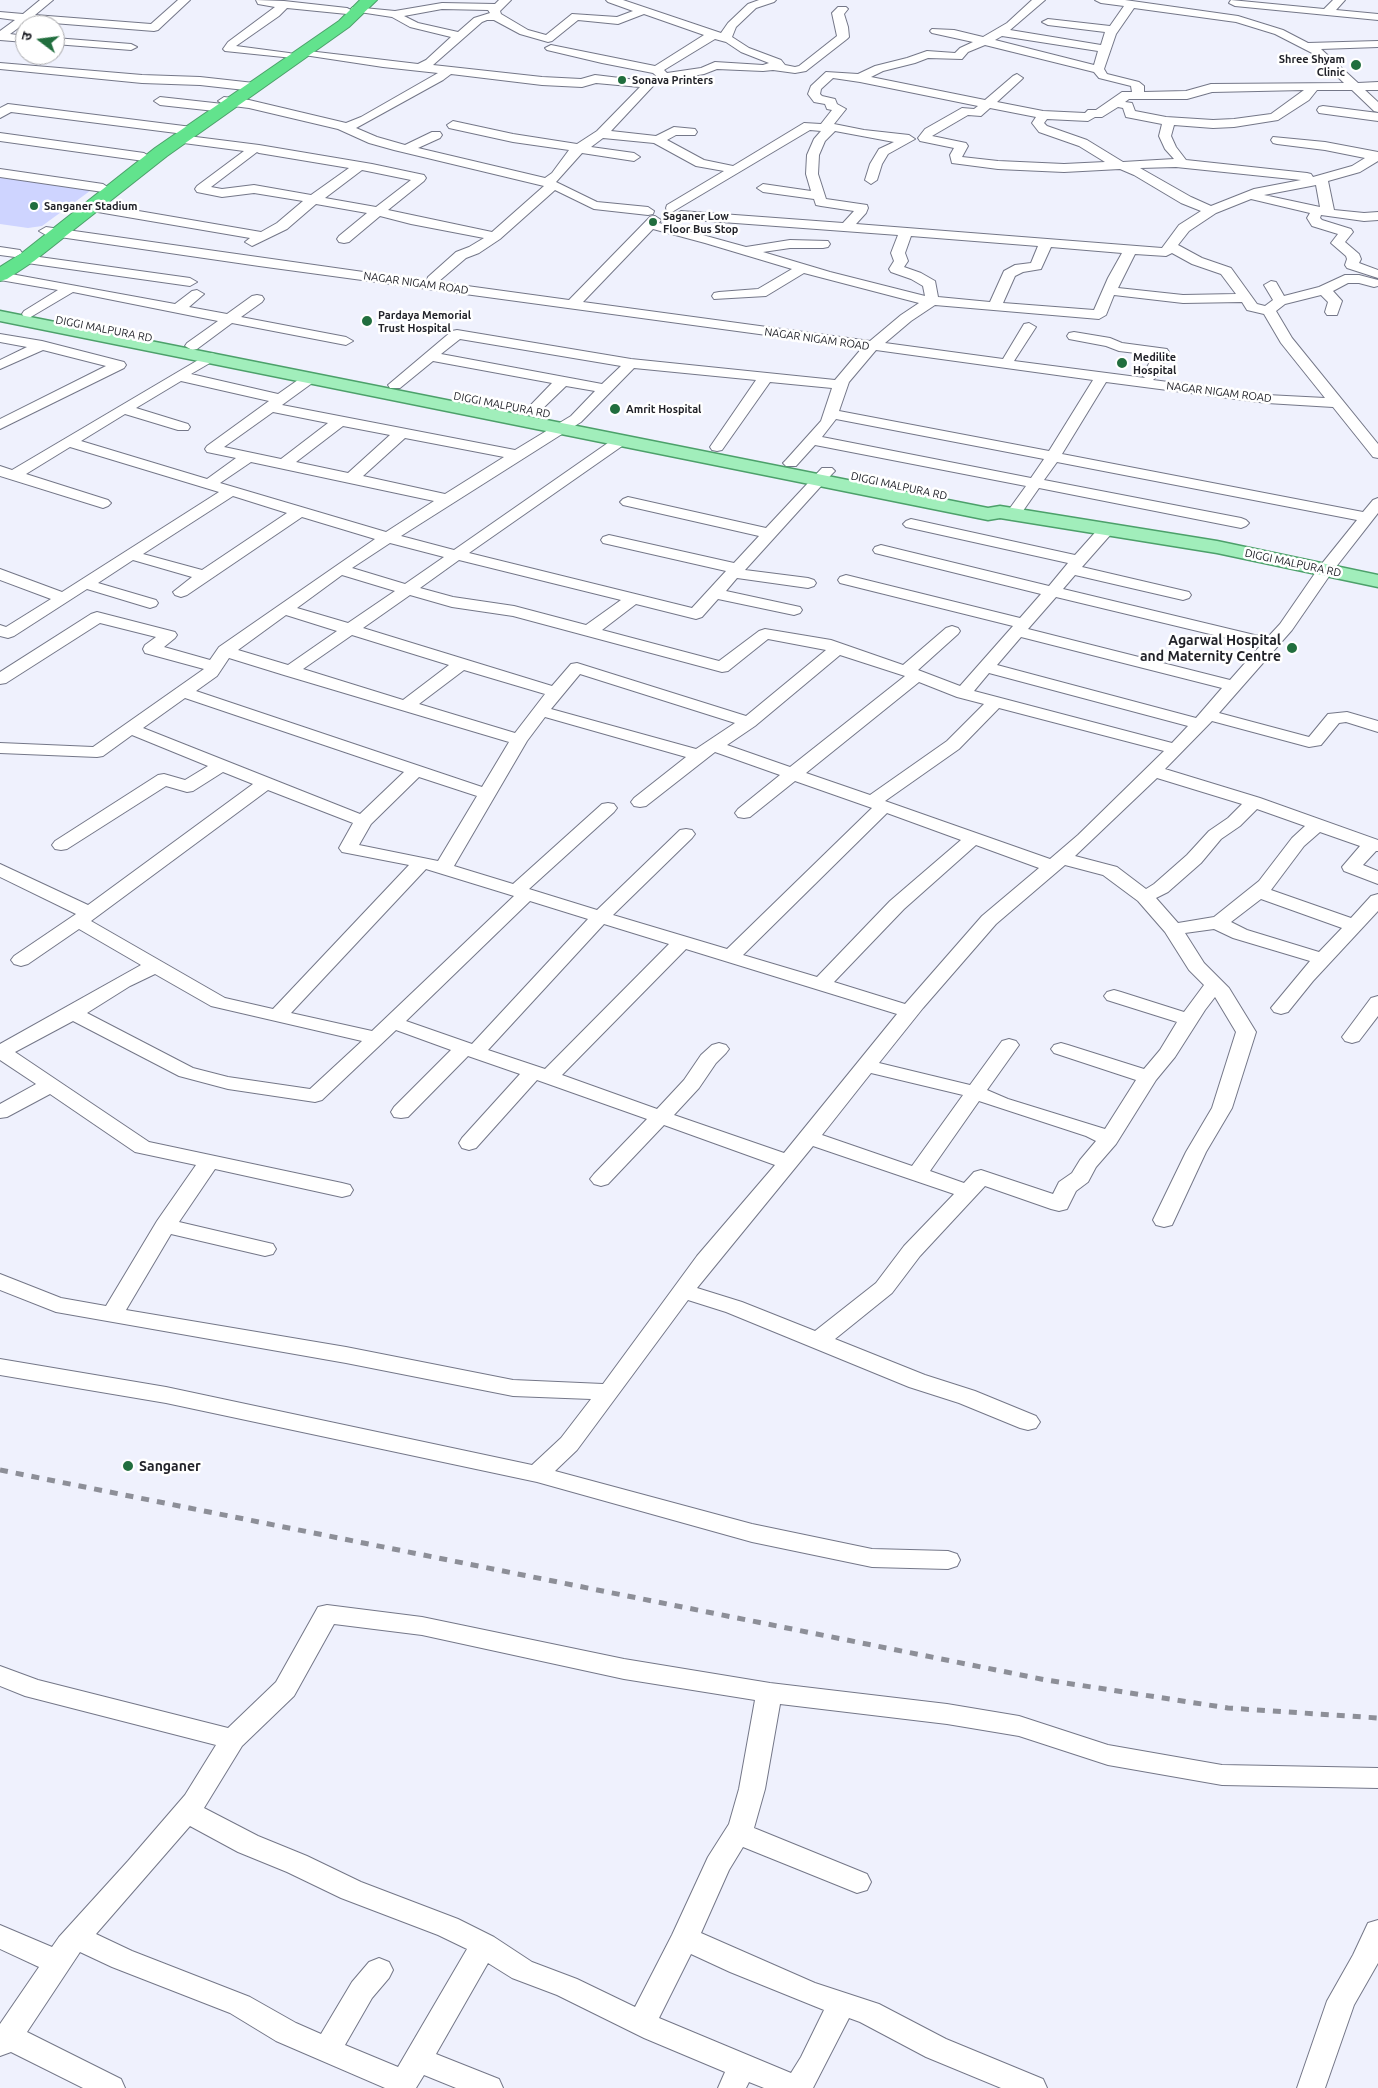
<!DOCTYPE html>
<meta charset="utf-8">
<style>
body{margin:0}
#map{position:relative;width:1378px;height:2088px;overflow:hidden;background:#eff1fd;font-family:Ubuntu,"Noto Sans Devanagari",sans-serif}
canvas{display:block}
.north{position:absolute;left:15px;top:15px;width:50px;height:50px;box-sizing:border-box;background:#fff;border:1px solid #a7a7aa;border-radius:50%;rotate:285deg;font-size:14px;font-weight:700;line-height:20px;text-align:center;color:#22232a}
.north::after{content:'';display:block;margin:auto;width:18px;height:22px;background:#216e3e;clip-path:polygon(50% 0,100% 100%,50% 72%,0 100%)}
</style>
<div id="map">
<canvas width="1378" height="2088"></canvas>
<div class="north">उ</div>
</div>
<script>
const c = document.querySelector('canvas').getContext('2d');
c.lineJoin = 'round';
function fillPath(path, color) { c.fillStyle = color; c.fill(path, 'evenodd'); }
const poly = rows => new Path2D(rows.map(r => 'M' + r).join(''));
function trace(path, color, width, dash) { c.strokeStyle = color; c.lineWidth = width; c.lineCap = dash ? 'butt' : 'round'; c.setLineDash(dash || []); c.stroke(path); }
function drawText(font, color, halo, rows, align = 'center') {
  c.font = font + ' Ubuntu,sans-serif'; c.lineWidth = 5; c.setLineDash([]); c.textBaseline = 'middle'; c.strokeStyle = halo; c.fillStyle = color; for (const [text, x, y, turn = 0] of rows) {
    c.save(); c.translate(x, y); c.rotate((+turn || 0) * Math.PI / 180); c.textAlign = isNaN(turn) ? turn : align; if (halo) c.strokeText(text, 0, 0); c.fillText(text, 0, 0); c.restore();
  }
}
fillPath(poly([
 [0,175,94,188,42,226,28,228,0,224]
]), '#ced4ff');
const minor = poly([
 [40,0,53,0,35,15,151,24,178,0,190,0,158,30,154,31,28,21,10,34,25,36,25,42,0,40,0,31,15,20,0,18,0,12,23,14,40,0],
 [256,0,284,1,347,8,353,11,347,14,287,8,279,16,236,46,289,53,293,54,295,56,293,58,225,51,223,49,228,42,275,7,258,4,256,0],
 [499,0,511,0,500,11,501,14,528,30,546,35,572,14,617,17,633,11,608,2,606,0,623,0,721,33,728,23,748,4,759,0,776,0,774,2,756,8,736,27,732,37,749,48,781,60,785,65,795,67,799,66,837,36,832,13,838,7,846,7,848,9,844,14,848,27,849,37,847,39,806,71,795,73,773,70,763,71,717,69,704,74,664,81,660,79,653,73,602,63,547,50,545,48,551,45,655,66,704,35,644,14,618,24,578,20,552,41,548,42,520,34,494,20,487,20,482,22,433,65,542,77,581,79,595,75,653,82,655,84,653,86,611,131,656,136,674,127,695,129,697,132,695,135,676,135,667,140,704,160,733,166,804,123,821,124,832,110,827,109,825,104,814,102,808,94,811,86,826,72,858,74,875,66,907,58,927,51,955,53,960,48,973,42,932,33,930,31,932,29,954,30,983,37,1007,23,1032,0,1045,0,1010,30,1101,45,1105,32,1048,25,1042,22,1048,19,1110,26,1124,6,1101,3,1095,0,1125,0,1238,16,1283,30,1308,43,1378,41,1378,47,1321,49,1358,83,1378,82,1378,90,1365,90,1378,102,1378,112,1374,111,1352,90,1317,90,1309,100,1278,120,1234,127,1213,128,1174,125,1171,136,1176,147,1186,160,1307,173,1311,174,1313,177,1352,166,1365,158,1325,150,1277,144,1273,143,1271,140,1273,137,1325,142,1378,152,1378,161,1360,172,1328,181,1334,210,1364,213,1378,212,1378,220,1364,221,1321,215,1320,218,1322,220,1351,229,1353,232,1345,242,1359,254,1361,259,1359,263,1378,270,1378,278,1347,268,1345,265,1347,259,1346,256,1331,243,1338,234,1312,226,1307,218,1310,213,1251,199,1216,213,1189,231,1178,245,1202,258,1231,268,1257,304,1265,306,1273,300,1264,285,1271,281,1276,282,1284,296,1319,287,1345,275,1359,275,1378,280,1378,286,1374,287,1359,283,1348,283,1333,291,1342,301,1337,315,1327,315,1325,312,1328,302,1321,295,1285,304,1276,311,1292,338,1378,444,1378,458,1373,457,1333,407,1267,403,1106,382,1062,454,1363,512,1373,500,1378,498,1378,513,1332,572,1292,630,1219,713,1309,737,1328,714,1347,712,1378,721,1378,732,1346,722,1339,723,1321,745,1309,747,1212,721,1165,769,1260,798,1378,840,1378,851,1376,851,1363,865,1378,871,1378,884,1344,871,1342,867,1360,846,1320,832,1304,846,1271,890,1351,918,1371,896,1378,894,1378,911,1313,981,1288,1012,1281,1014,1274,1012,1271,1008,1310,961,1233,938,1214,929,1185,933,1204,963,1229,988,1256,1032,1232,1108,1206,1152,1172,1225,1164,1227,1156,1225,1153,1220,1186,1152,1212,1108,1236,1032,1215,997,1205,1010,1175,1057,1156,1080,1116,1144,1096,1167,1088,1182,1076,1191,1067,1209,1059,1211,1051,1209,985,1186,920,1256,892,1293,835,1339,925,1375,975,1391,1036,1416,1040,1422,1036,1428,1028,1430,1020,1428,959,1403,909,1387,726,1312,688,1300,577,1450,555,1471,752,1524,872,1549,948,1551,957,1554,960,1560,957,1566,948,1569,872,1567,752,1542,537,1482,166,1403,0,1375,0,1359,166,1387,532,1465,561,1438,591,1399,513,1396,346,1363,56,1312,0,1290,0,1274,61,1298,106,1306,157,1221,196,1165,135,1152,50,1094,7,1117,0,1118,0,1104,36,1084,0,1060,0,1044,141,965,79,929,28,964,21,966,14,964,11,960,14,956,76,914,0,877,0,864,88,905,253,784,223,772,193,791,187,792,166,786,67,849,61,850,55,849,52,845,55,841,158,775,164,774,185,780,208,766,132,735,103,756,97,757,0,753,0,743,93,747,204,669,145,653,143,649,145,645,156,637,100,623,6,683,0,684,0,672,91,614,97,612,175,632,177,635,175,638,164,647,210,660,219,647,375,539,302,517,187,595,181,597,175,595,173,592,192,577,133,560,98,583,156,600,158,603,156,606,150,608,87,589,14,636,8,638,0,636,0,625,6,627,51,599,0,580,0,569,62,592,219,492,70,447,26,474,108,500,111,503,108,506,103,508,0,476,0,466,12,470,210,353,215,354,217,357,215,360,191,374,278,394,305,375,310,374,315,375,317,378,315,381,282,405,515,450,571,416,595,391,566,386,537,414,532,415,527,414,525,411,552,383,433,361,400,388,390,388,388,385,452,331,457,330,631,359,835,380,862,348,259,266,46,235,39,231,46,227,427,281,428,277,456,252,469,247,484,238,411,224,380,216,349,242,344,243,339,242,337,239,339,236,367,213,316,204,287,229,252,246,245,242,250,238,92,211,86,207,92,203,261,232,277,223,303,201,254,193,222,197,197,192,195,189,197,186,244,151,176,142,174,139,176,136,180,135,259,145,372,164,424,175,426,178,424,181,388,210,492,232,544,186,394,150,369,143,338,129,249,108,225,105,230,108,224,112,160,105,154,101,160,97,223,104,218,101,224,97,249,100,346,123,361,117,438,73,383,67,304,55,298,52,300,50,418,64,426,60,451,37,410,27,392,17,353,11,351,9,353,7,395,11,442,3,495,4,499,0],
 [1134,8,1236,22,1275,34,1314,54,1344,83,1211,84,1186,91,1144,92,1144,86,1139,82,1107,74,1104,69,1116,34,1134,8],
 [442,9,488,10,490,13,474,18,458,32,418,23,404,16,442,9],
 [1002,36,1098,51,1094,65,995,40,1002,36],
 [715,39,726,42,741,52,769,63,763,65,715,62,701,68,667,73,664,70,715,39],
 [985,45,1094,72,1099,78,1131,86,1132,92,1122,92,1096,110,1088,110,1085,113,1043,111,997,102,1021,80,1023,78,1017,74,1013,76,985,100,871,77,883,71,915,63,928,58,962,59,968,52,985,45],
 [451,74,542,85,582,87,596,83,640,87,597,131,577,144,513,134,453,121,447,125,449,128,513,142,569,150,552,173,545,178,418,148,440,138,442,135,440,132,432,132,405,145,377,137,356,128,443,80,451,74],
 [833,78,860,82,978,106,974,109,962,108,925,129,918,138,920,141,954,148,950,155,952,163,998,169,1064,172,1120,169,1134,175,1181,203,1201,211,1179,225,1162,248,856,224,866,213,868,208,867,205,826,199,818,174,819,155,825,141,835,131,894,142,879,149,870,164,865,180,871,184,877,180,882,164,888,154,915,139,909,135,864,130,834,124,846,109,837,104,835,99,822,96,820,94,821,89,833,78],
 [1304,90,1271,114,1234,119,1213,120,1166,117,1135,111,1132,103,1125,102,1129,99,1187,99,1212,92,1304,90],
 [1118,107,1123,108,1126,117,1162,124,1159,136,1165,149,1174,159,1123,162,1087,140,1047,126,1044,123,1047,119,1088,121,1095,117,1102,117,1118,107],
 [990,108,1036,117,1032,123,1039,132,1079,146,1105,162,1064,164,998,161,962,157,968,146,966,143,932,136,968,115,981,116,990,108],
 [810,130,821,131,814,139,807,155,806,174,811,191,763,184,757,188,763,192,814,199,816,205,821,206,854,211,843,223,681,211,675,215,681,219,898,235,891,253,894,261,889,269,891,272,911,279,923,286,925,296,830,272,763,252,790,248,823,248,828,247,830,244,828,241,790,240,746,247,659,223,661,220,655,216,650,217,569,300,438,282,466,258,479,253,500,239,555,190,594,209,648,215,653,214,654,211,648,207,597,202,556,182,582,153,634,161,640,157,634,153,591,147,603,138,654,143,696,166,724,171,667,205,666,208,667,211,672,212,810,130],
 [257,152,259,153,349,168,311,195,254,185,222,189,211,187,257,152],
 [1176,167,1301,180,1254,189,1211,206,1191,197,1140,168,1176,167],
 [362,170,372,172,411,180,376,207,325,198,362,170],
 [1316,185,1320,207,1264,195,1311,186,1316,185],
 [653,229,705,243,792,269,758,289,719,292,714,293,712,296,714,299,766,296,804,273,919,303,901,315,870,341,583,302,653,229],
 [911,236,1038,246,1031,263,1015,265,1004,271,990,302,938,297,935,281,921,273,904,267,908,261,905,253,911,236],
 [1051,247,1122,253,1108,278,1094,310,1003,303,1015,276,1023,272,1041,269,1051,247],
 [1172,253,1192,264,1221,274,1236,294,1183,295,1118,288,1135,254,1166,256,1172,253],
 [1114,295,1183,303,1242,302,1247,310,1264,314,1281,343,1325,398,1267,395,1153,380,1157,376,1169,352,1167,349,1122,343,1110,338,1074,332,1069,333,1067,336,1069,339,1106,346,1119,351,1153,355,1143,376,1145,378,1014,361,1036,327,1029,323,1024,324,1003,359,885,343,911,321,935,305,1099,319,1106,315,1114,295],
 [460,339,621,366,602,384,441,354,460,339],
 [876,350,1093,380,1049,451,839,411,849,382,876,350],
 [634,368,756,380,710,447,712,450,717,451,722,450,770,382,832,388,821,421,786,460,783,463,786,466,796,466,815,445,1026,486,1005,515,1008,518,1013,520,1018,518,1039,488,1241,528,1246,526,1249,523,1246,520,1241,518,1044,480,1057,462,1357,520,1320,566,1280,624,1267,638,1063,589,1075,575,1183,600,1189,598,1191,595,1189,592,1082,567,1112,533,1114,530,1112,527,1100,527,1075,555,911,519,906,521,903,524,906,527,1068,563,1049,586,881,545,875,547,873,550,875,553,1041,594,1020,618,846,575,840,577,838,580,840,583,1013,626,960,686,918,670,958,634,960,631,958,628,952,626,946,628,903,665,831,640,765,629,759,631,719,661,602,630,636,604,696,619,702,617,718,599,794,615,800,613,802,610,800,607,726,591,737,578,808,588,814,586,816,583,814,580,808,578,745,570,832,474,835,471,832,468,822,468,766,528,628,497,623,499,620,502,623,505,759,536,734,563,609,535,603,537,601,540,603,543,726,571,692,608,469,553,625,444,627,441,625,438,620,437,615,438,454,550,401,536,581,422,634,368],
 [181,381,269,401,207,446,205,449,207,452,236,458,207,479,81,441,125,414,178,430,188,430,190,427,188,424,136,408,181,381],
 [273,412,328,423,281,459,224,447,273,412],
 [836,419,1044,459,1031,478,822,437,836,419],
 [343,426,390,435,348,473,296,462,343,426],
 [405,438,504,457,445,494,363,476,405,438],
 [251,462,434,501,386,532,220,483,251,462],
 [233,496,287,513,202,570,143,554,233,496],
 [390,543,444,557,405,584,352,568,390,543],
 [459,560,621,600,586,625,514,606,453,597,420,588,459,560],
 [342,575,395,591,348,623,297,608,342,575],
 [410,595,452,607,513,616,722,672,728,671,768,639,826,650,746,716,577,663,571,664,552,686,363,628,410,595],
 [1056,597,1260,646,1230,680,1028,629,1056,597],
 [286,615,337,631,288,665,238,650,286,615],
 [352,635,449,665,403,700,303,669,352,635],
 [1021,637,1222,688,1196,718,997,665,1021,637],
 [840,655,905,676,790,767,727,745,755,726,840,655],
 [229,658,284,675,509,742,482,787,196,691,217,676,229,658],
 [464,670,545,694,515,733,419,704,464,670],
 [989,673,1188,726,1172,743,974,691,989,673],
 [580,674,735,723,696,749,551,709,580,674],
 [919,682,957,697,984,704,947,741,870,795,806,773,919,682],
 [185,698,404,772,360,814,143,728,185,698],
 [999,708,1164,751,1078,835,1050,859,885,801,959,749,999,708],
 [545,717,686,757,634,798,631,802,634,806,640,807,646,806,715,752,780,775,738,809,735,813,738,817,744,818,750,817,795,781,872,808,727,949,613,915,692,838,695,834,692,830,686,829,680,830,597,910,529,889,614,812,617,808,614,804,608,803,602,804,513,884,454,866,527,741,545,717],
 [419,777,477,796,438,861,359,845,371,824,419,777],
 [1157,778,1242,804,1228,818,1209,831,1187,855,1154,884,1146,889,1117,867,1075,856,1157,778],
 [268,790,353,823,339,848,342,852,409,865,273,1009,225,998,91,921,268,790],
 [1257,809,1305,826,1292,838,1259,881,1214,917,1178,923,1156,898,1168,892,1201,863,1221,839,1240,826,1257,809],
 [887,813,961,840,890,901,817,977,743,955,887,813],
 [976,845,1039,868,982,916,905,1004,834,982,904,909,976,845],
 [1065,865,1103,875,1138,901,1165,932,1189,970,1204,985,1184,1012,1121,992,1114,990,1107,992,1104,996,1107,1000,1177,1022,1160,1050,1144,1069,1068,1045,1061,1043,1054,1045,1051,1049,1054,1053,1136,1080,1105,1129,1008,1099,987,1090,1019,1045,1016,1041,1009,1039,1002,1041,970,1085,879,1063,923,1008,996,924,1065,865],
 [426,869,514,896,372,1031,291,1013,426,869],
 [1261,899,1342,928,1319,952,1247,930,1231,922,1261,899],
 [530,901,588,919,472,1044,406,1021,530,901],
 [604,924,669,944,545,1069,488,1050,604,924],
 [686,949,897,1014,784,1153,674,1115,699,1088,716,1063,726,1053,729,1049,726,1045,719,1043,712,1045,701,1055,684,1080,657,1109,562,1075,686,949],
 [155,974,211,1006,362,1041,310,1089,228,1077,193,1068,87,1013,130,986,155,974],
 [73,1021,179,1076,228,1089,315,1102,322,1100,396,1030,451,1050,394,1107,391,1112,394,1117,401,1118,408,1117,468,1056,520,1074,462,1138,459,1143,462,1148,469,1150,476,1148,537,1080,647,1119,594,1174,590,1179,594,1184,601,1186,608,1184,664,1125,775,1165,697,1256,603,1384,513,1380,346,1347,126,1310,171,1234,265,1256,273,1254,276,1249,273,1244,179,1222,215,1169,342,1197,350,1195,353,1190,350,1185,342,1183,149,1142,15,1052,73,1021],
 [871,1073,963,1095,912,1166,822,1135,871,1073],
 [979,1101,1086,1136,1096,1141,1080,1160,1072,1173,1059,1182,1053,1194,981,1170,974,1172,964,1183,930,1171,979,1101],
 [813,1146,954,1194,904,1246,876,1283,815,1331,742,1302,697,1288,813,1146],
 [1231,0,1324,9,1333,0,1345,0,1336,10,1378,14,1378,20,1235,6,1229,3,1231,0],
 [55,38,131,44,137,47,131,50,55,44,55,38],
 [0,63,142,75,200,77,254,83,260,87,254,91,200,85,142,83,0,69,0,63],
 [8,104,192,127,198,131,192,135,11,112,0,118,0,108,8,104],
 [1323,106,1378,113,1378,121,1319,113,1317,110,1319,107,1323,106],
 [0,133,144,153,150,157,144,161,0,141,0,133],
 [0,169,103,184,109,188,103,192,0,177,0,169],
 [0,247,20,250,22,253,15,257,0,255,0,247],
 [25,255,190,278,197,282,190,286,20,262,18,259,25,255],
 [0,272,175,304,192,291,197,290,204,294,189,307,227,314,252,296,257,295,262,296,264,299,262,302,241,317,346,337,353,341,346,345,232,323,197,349,192,350,185,346,187,343,218,321,73,292,29,318,24,317,22,314,24,311,58,290,0,280,0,272],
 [0,334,42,341,124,362,126,365,124,368,0,429,0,419,106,366,43,350,0,369,0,360,27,347,0,342,0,334],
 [1378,996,1378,1016,1359,1041,1352,1043,1345,1041,1342,1037,1345,1033,1371,998,1378,996],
 [327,1605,422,1617,624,1659,770,1683,947,1704,1019,1716,1108,1745,1222,1765,1378,1768,1378,1788,1222,1785,1108,1765,1019,1736,947,1724,780,1704,765,1789,754,1828,867,1874,871,1882,867,1890,857,1893,743,1847,729,1870,701,1933,815,1983,879,2004,946,2039,1043,2079,1047,2088,1001,2088,926,2057,860,2022,849,2018,813,2088,764,2088,749,2082,746,2088,718,2088,725,2072,644,2038,557,1995,512,1978,488,1963,436,2054,499,2079,503,2088,456,2088,424,2075,416,2088,385,2088,276,2041,230,2013,112,1967,80,1952,27,2032,121,2079,125,2088,83,2088,11,2052,0,2056,0,2024,39,1967,0,1949,0,1925,52,1947,59,1937,128,1861,185,1795,216,1745,25,1696,0,1686,0,1666,38,1680,228,1728,276,1682,318,1607,327,1605],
 [334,1624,422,1635,624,1679,755,1700,739,1789,729,1824,708,1857,672,1935,635,2007,577,1979,532,1962,494,1937,458,1919,361,1882,307,1856,258,1836,204,1808,242,1746,294,1696,334,1624],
 [190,1826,238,1852,287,1872,341,1898,438,1935,467,1949,398,2067,345,2045,372,1998,389,1978,393,1970,389,1962,379,1958,369,1962,352,1982,321,2034,296,2023,250,1997,132,1951,96,1934,190,1826],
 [691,1954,730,1972,824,2010,801,2057,791,2073,659,2018,691,1954],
 [1378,1920,1378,1963,1354,2005,1325,2088,1297,2088,1327,2001,1353,1955,1368,1923,1378,1920]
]);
const major = poly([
 [0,311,988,508,1000,506,1217,541,1378,575,1378,587,1217,553,1000,518,988,520,0,321,0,311]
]);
const highway = poly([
 [360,0,377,0,349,27,167,156,34,261,7,279,0,281,0,267,22,253,155,148,339,21,360,0]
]);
trace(minor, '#747788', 2);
trace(major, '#4ca06a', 3);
trace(highway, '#4ca06a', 2);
fillPath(minor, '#fff');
fillPath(major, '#a1eebb');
fillPath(highway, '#62e38d');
trace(poly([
 [0,1470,1046,1680,1228,1708,1378,1718]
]), '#8d8f98', 5, [8, 8]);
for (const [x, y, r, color] of [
 [1356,65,6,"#216e3e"],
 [622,80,5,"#216e3e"],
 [34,206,5,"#216e3e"],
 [653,222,5,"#216e3e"],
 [367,321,6,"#216e3e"],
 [1122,363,6,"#216e3e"],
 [615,409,6,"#216e3e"],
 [1292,648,6,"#216e3e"],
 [128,1466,6,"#216e3e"]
]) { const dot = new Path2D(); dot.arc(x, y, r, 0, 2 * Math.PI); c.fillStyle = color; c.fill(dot); trace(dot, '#fff', 2); }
drawText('bold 11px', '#22232a', '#fff', [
 ["Shree Shyam",1345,59,"right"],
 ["Clinic",1345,72,"right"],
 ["Sonava Printers",632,80],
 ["Sanganer Stadium",44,206],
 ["Saganer Low",663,216],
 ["Floor Bus Stop",663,229],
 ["Pardaya Memorial",378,315],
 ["Trust Hospital",378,328],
 ["Medilite",1133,357],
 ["Hospital",1133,370],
 ["Amrit Hospital",626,409]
], 'left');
drawText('11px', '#22232a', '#fff', [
 ["NAGAR NIGAM ROAD",416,283,8],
 ["DIGGI MALPURA RD",104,329,11],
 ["NAGAR NIGAM ROAD",817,339,8],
 ["NAGAR NIGAM ROAD",1219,392,7],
 ["DIGGI MALPURA RD",502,405,11],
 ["DIGGI MALPURA RD",899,486,12],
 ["DIGGI MALPURA RD",1293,563,12]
]);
drawText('bold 14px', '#22232a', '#fff', [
 ["Agarwal Hospital",1281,640],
 ["and Maternity Centre",1281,656],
 ["Sanganer",139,1466,"left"]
], 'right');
</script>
